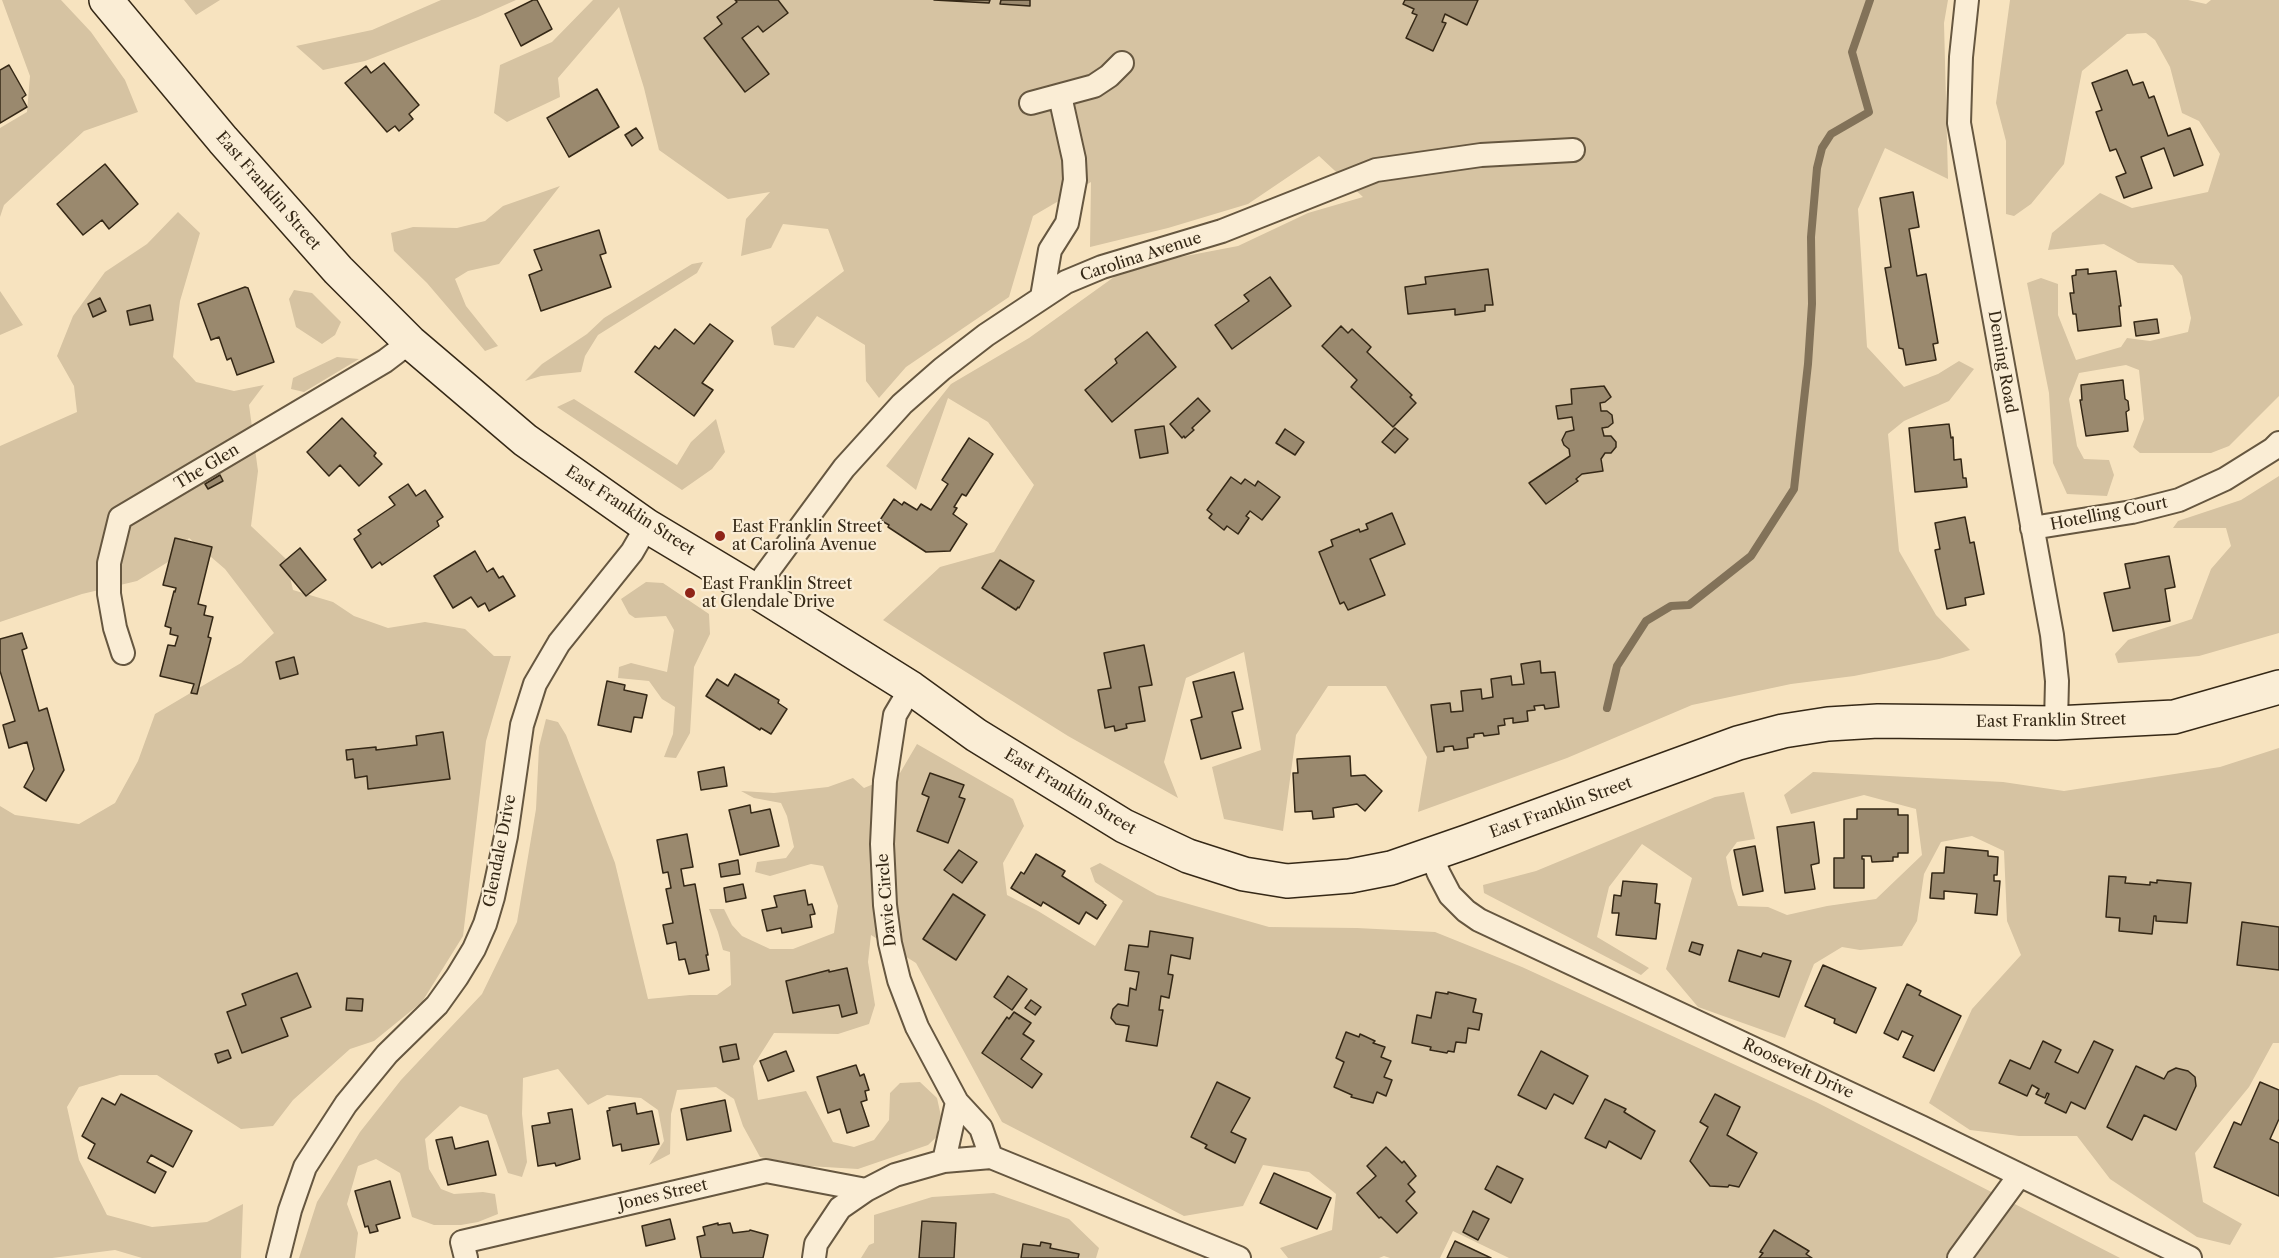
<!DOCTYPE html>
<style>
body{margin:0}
canvas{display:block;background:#f7e3bf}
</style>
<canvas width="2279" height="1258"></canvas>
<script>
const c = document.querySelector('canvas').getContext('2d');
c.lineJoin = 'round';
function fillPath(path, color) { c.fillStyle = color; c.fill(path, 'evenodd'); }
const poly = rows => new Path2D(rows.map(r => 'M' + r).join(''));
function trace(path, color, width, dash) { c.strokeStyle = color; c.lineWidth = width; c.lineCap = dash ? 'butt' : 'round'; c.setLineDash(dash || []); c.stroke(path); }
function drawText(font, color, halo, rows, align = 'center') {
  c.font = font + ' "Libre Caslon Text",serif'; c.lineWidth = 4.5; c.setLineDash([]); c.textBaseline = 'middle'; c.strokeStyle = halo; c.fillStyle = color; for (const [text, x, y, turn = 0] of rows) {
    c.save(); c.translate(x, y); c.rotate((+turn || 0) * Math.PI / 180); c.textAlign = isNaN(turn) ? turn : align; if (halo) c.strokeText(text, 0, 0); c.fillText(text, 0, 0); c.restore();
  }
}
fillPath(poly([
 [2,0,61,0,91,32,125,80,138,112,84,131,4,205,0,217,0,128,27,112,30,76],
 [184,0,220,0,196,15],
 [441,0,516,0,478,17,365,61,323,70,296,46,372,30],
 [593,0,1948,0,1944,23,1948,179,1885,148,1858,209,1867,347,1904,387,1938,374,1959,361,1974,369,1949,401,1904,421,1888,434,1899,551,1936,615,1970,650,1939,659,1854,676,1791,684,1692,705,1567,758,1418,812,1427,757,1386,686,1328,686,1296,735,1283,831,1224,819,1212,767,1261,750,1244,652,1186,678,1164,762,1178,798,1068,736,883,620,940,567,994,552,1034,485,988,422,948,398,916,490,886,466,951,384,1029,338,1128,267,1238,246,1308,213,1363,197,1319,156,1248,204,1168,228,1090,247,1091,182,1033,216,1009,297,906,367,879,398,866,381,865,345,817,316,794,348,774,345,771,327,844,271,828,229,783,224,771,248,741,256,746,219,770,192,728,199,659,150,644,88,619,7,558,78,560,97,507,122,494,113,500,65,552,42],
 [2010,0,2188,0,2206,4,2211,0,2279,0,2279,396,2229,446,2211,453,2140,453,2133,447,2144,419,2139,370,2126,365,2079,373,2069,399,2077,446,2084,459,2109,460,2114,475,2107,496,2067,494,2053,463,2049,393,2027,283,2041,278,2058,284,2058,315,2076,360,2121,347,2127,338,2150,341,2188,332,2191,318,2182,276,2173,265,2138,263,2104,244,2048,250,2052,233,2100,193,2132,208,2208,192,2220,154,2199,121,2182,113,2170,67,2155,40,2146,33,2127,34,2082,71,2064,164,2031,204,2014,216,2006,214,2006,141,1996,103],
 [560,186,499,264,468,271,455,279,466,306,498,346,485,351,427,283,394,251,391,233,413,227,457,228,485,221,503,206],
 [178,212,200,233,180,301,173,357,196,382,234,391,264,385,249,405,258,471,251,526,286,559,293,590,333,602,354,616,388,628,425,622,465,629,494,656,511,656,486,741,463,936,422,1002,374,1041,350,1049,293,1100,273,1126,241,1129,157,1075,120,1075,79,1087,67,1107,79,1160,107,1215,152,1227,207,1222,243,1204,241,1258,142,1258,115,1250,52,1258,0,1258,0,806,15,815,79,824,115,803,138,761,155,714,241,663,274,633,225,569,189,538,168,562,137,581,82,594,0,622,0,446,77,412,74,386,57,356,73,316,105,272,147,244],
 [703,262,697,273,598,335,585,356,581,372,541,376,525,381,542,364,587,334,604,318,692,264],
 [294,290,312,293,341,322,335,335,322,344,296,327,289,299],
 [0,291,23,325,0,335],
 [337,357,359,359,304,392,291,389,293,378],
 [574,399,677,465,691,442,716,419,725,452,712,469,682,490,557,407],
 [2279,476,2279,633,2199,656,2118,663,2115,654,2128,640,2192,619,2211,569,2231,546,2226,528,2173,528,2178,521,2241,500],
 [646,582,663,583,709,614,710,634,694,667,690,733,676,758,664,757,673,734,675,707,662,699,649,681,618,678,619,667,631,663,667,672,674,630,666,616,635,618,629,614,621,599],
 [546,719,558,722,566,735,615,863,648,999,690,995,717,995,731,985,730,952,723,950,718,932,709,909,724,909,732,925,742,936,770,949,793,949,834,933,838,906,823,866,811,864,770,876,755,872,757,862,786,858,794,847,787,816,781,803,754,798,741,791,774,793,828,787,853,778,864,788,900,773,917,744,1013,799,1024,826,1003,863,1007,895,1038,911,1095,946,1123,901,1095,882,1090,868,1100,863,1157,895,1269,927,1357,928,1435,932,1522,967,1816,1102,2120,1258,1509,1258,1453,1231,1440,1258,1390,1258,1384,1256,1379,1258,1288,1258,1280,1248,1332,1230,1336,1194,1309,1172,1263,1165,1243,1206,1184,1216,1002,1122,916,963,871,935,868,962,875,1005,869,1024,838,1034,774,1033,753,1066,758,1100,806,1091,833,1142,854,1147,874,1140,889,1120,890,1093,900,1083,920,1082,937,1098,944,1130,928,1145,858,1169,808,1166,760,1157,743,1126,734,1099,716,1087,677,1090,671,1114,670,1154,649,1165,664,1141,658,1110,641,1098,607,1095,588,1105,558,1069,523,1078,522,1114,527,1162,522,1177,508,1173,487,1115,460,1106,425,1139,429,1169,441,1189,454,1194,483,1192,495,1194,498,1214,478,1222,461,1225,434,1225,412,1217,400,1173,376,1159,358,1166,347,1204,358,1233,355,1258,299,1258,317,1202,360,1132,401,1080,482,994,517,922,536,809,539,747],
 [2279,748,2279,1043,2273,1043,2249,1087,2195,1153,2203,1202,2242,1224,2230,1245,2197,1237,2110,1179,2077,1136,2019,1136,1970,1130,1929,1103,1972,1009,2021,955,2007,921,2004,851,1972,836,1941,842,1924,874,1917,921,1902,946,1860,950,1842,947,1814,964,1785,1038,1698,1007,1666,969,1692,878,1642,844,1609,887,1597,937,1649,968,1641,975,1484,893,1483,885,1536,871,1715,797,1744,792,1755,839,1737,842,1726,857,1732,888,1738,906,1768,907,1787,915,1827,906,1876,899,1922,855,1916,809,1864,795,1791,814,1784,795,1813,772,2003,782,2064,791,2220,767],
 [994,1193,1069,1219,1099,1248,1096,1258,861,1258,869,1245,874,1243,874,1215,932,1197]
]), '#d6c3a2');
trace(poly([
 [1607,708,1617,666,1646,621,1671,606,1689,605,1751,556,1794,489,1808,364,1812,304,1811,237,1817,168,1822,148,1831,134,1869,112,1852,52,1870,0]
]), '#827259', 8);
const building = poly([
 [533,0,537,0,552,29,521,46,505,14,533,0],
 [735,0,778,0,788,13,763,32,758,26,742,38,769,74,745,92,704,38,722,24,717,17,737,2,735,0],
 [934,0,990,0,989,3,934,0],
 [1001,0,1030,0,1030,6,1000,4,1001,0],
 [1405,0,1478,0,1467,25,1445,14,1442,22,1446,23,1433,51,1406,38,1417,15,1412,13,1414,9,1403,4,1405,0],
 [384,63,419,105,409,114,413,119,399,131,395,126,387,132,345,83,366,66,371,73,384,63],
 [9,65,26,95,22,98,27,107,0,123,0,70,9,65],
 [2127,70,2133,85,2143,82,2149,98,2154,96,2168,136,2190,128,2203,165,2174,176,2164,148,2141,157,2152,188,2124,198,2116,177,2126,173,2116,149,2110,151,2096,112,2102,110,2092,83,2127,70],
 [597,89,619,127,569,157,547,118,597,89],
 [636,128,643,138,632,146,625,135,636,128],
 [105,164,138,204,109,229,102,220,83,235,57,204,105,164],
 [1913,192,1919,227,1909,229,1917,276,1926,274,1938,343,1933,344,1936,360,1906,365,1903,349,1899,348,1885,268,1891,267,1880,198,1913,192],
 [599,230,606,253,600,255,611,287,541,311,529,275,542,270,534,250,599,230],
 [1488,269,1493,305,1485,305,1485,311,1455,315,1455,309,1408,314,1405,287,1426,284,1425,277,1488,269],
 [2088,269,2088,274,2116,271,2121,306,2119,306,2121,326,2078,331,2076,314,2073,314,2070,293,2074,293,2072,276,2076,275,2076,270,2088,269],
 [1270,277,1291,306,1232,349,1215,325,1249,301,1244,295,1270,277],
 [245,287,248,288,274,362,237,375,231,358,227,360,219,337,211,340,198,304,245,287],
 [100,298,106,311,93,317,88,304,100,298],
 [150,305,153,320,130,325,127,311,150,305],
 [2157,319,2159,333,2136,336,2134,322,2157,319],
 [710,324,733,341,702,383,713,390,694,416,635,372,655,346,659,349,675,329,694,344,710,324],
 [1341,326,1348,333,1352,329,1371,347,1367,352,1412,395,1410,397,1416,403,1393,427,1351,387,1357,380,1322,346,1341,326],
 [1147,332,1176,367,1112,422,1085,390,1117,363,1115,359,1147,332],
 [2123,380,2125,399,2128,401,2129,410,2126,412,2128,431,2086,436,2080,400,2082,400,2081,385,2123,380],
 [1604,386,1611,397,1605,402,1600,403,1601,411,1607,411,1612,415,1613,423,1608,427,1602,428,1604,436,1611,436,1616,442,1616,447,1611,453,1605,453,1601,459,1603,471,1582,474,1576,479,1578,481,1546,504,1529,483,1570,456,1569,449,1564,445,1562,440,1566,432,1574,430,1572,417,1558,419,1556,406,1572,404,1571,389,1604,386],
 [1198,398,1210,411,1192,428,1194,430,1185,438,1184,436,1182,438,1170,424,1198,398],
 [342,418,376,453,374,456,382,464,359,486,340,465,329,476,307,452,342,418],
 [1949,424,1951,438,1953,437,1954,460,1961,459,1963,478,1966,478,1967,487,1915,492,1909,428,1949,424],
 [1164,426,1168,453,1140,458,1135,430,1164,426],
 [1395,428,1408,439,1395,453,1382,442,1395,428],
 [1285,429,1304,442,1295,455,1276,443,1285,429],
 [969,438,993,454,966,496,962,494,954,507,957,508,953,514,967,524,950,551,926,552,888,527,889,525,880,520,894,499,902,505,904,502,917,510,921,504,931,510,948,484,942,480,969,438],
 [220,475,223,481,208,489,205,484,220,475],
 [1231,477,1241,484,1245,479,1255,486,1258,481,1280,497,1262,520,1250,511,1246,516,1249,518,1238,534,1227,526,1224,530,1209,518,1212,514,1207,510,1231,477],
 [408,484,416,496,425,490,443,517,437,521,439,526,382,565,380,562,372,568,354,539,361,534,358,530,395,505,389,497,408,484],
 [1392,513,1405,544,1370,559,1385,595,1348,610,1344,602,1340,604,1319,552,1333,546,1331,540,1359,529,1360,532,1368,529,1366,524,1392,513],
 [1965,517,1970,543,1974,542,1984,594,1965,598,1966,605,1947,609,1935,550,1940,549,1935,523,1965,517],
 [175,538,212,547,198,604,206,606,204,615,213,617,208,637,211,638,197,694,191,693,194,684,160,676,168,645,175,646,178,636,170,634,171,628,165,626,174,591,175,592,176,588,163,585,175,538],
 [300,548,326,580,306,596,280,565,300,548],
 [475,551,487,572,493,568,499,578,503,576,515,596,489,611,485,603,478,607,471,597,453,608,434,576,475,551],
 [2169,556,2175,587,2165,589,2170,621,2113,631,2104,593,2130,588,2125,564,2169,556],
 [1000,560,1034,581,1019,608,1018,607,1016,610,982,588,1000,560],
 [22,633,27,648,22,650,39,711,47,708,64,770,46,801,24,787,34,769,27,742,9,748,3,725,15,721,0,671,0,639,22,633],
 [1144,645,1152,685,1139,687,1145,721,1126,724,1127,728,1115,731,1114,726,1105,728,1098,690,1111,688,1104,653,1144,645],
 [294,657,298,674,280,679,276,662,294,657],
 [1540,661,1541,673,1555,672,1559,707,1545,709,1544,705,1534,706,1535,710,1527,711,1528,721,1513,723,1513,718,1504,719,1505,725,1498,726,1499,734,1484,736,1483,733,1474,734,1474,737,1467,738,1468,748,1454,750,1453,746,1444,747,1444,751,1437,752,1431,705,1450,703,1451,712,1463,711,1461,691,1481,689,1482,699,1493,697,1491,679,1511,676,1512,685,1524,684,1521,664,1540,661],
 [1234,672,1243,709,1232,712,1241,748,1201,759,1191,720,1202,717,1193,682,1234,672],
 [735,674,779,700,778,703,787,709,771,734,761,728,760,730,706,696,717,679,728,686,735,674],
 [607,681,625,685,624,690,647,695,642,718,634,717,631,732,598,725,607,681],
 [443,732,450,779,368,789,367,776,355,778,353,759,347,760,346,750,376,747,376,750,417,745,416,736,443,732],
 [1350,756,1351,776,1365,775,1382,791,1365,811,1357,804,1333,808,1334,817,1313,819,1312,811,1295,812,1293,773,1298,773,1297,759,1350,756],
 [724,767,727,786,701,790,698,772,724,767],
 [930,773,964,785,959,797,965,799,948,843,917,831,929,797,922,794,930,773],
 [750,805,751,813,770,809,779,846,740,855,729,810,750,805],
 [1857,809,1898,809,1898,815,1908,815,1908,853,1898,853,1898,857,1893,857,1893,861,1872,862,1871,856,1862,856,1862,859,1864,859,1864,888,1834,888,1834,858,1844,858,1844,819,1857,819,1857,809],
 [1814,822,1819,860,1819,863,1811,865,1815,889,1785,893,1777,827,1814,822],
 [687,834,693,867,681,869,684,886,695,884,708,955,706,955,709,970,689,974,685,959,679,960,676,942,667,944,663,925,673,923,666,889,671,888,668,872,663,873,657,840,687,834],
 [1755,846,1763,891,1743,895,1734,850,1755,846],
 [1946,847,1988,851,1988,856,1998,857,1997,875,1994,875,1994,881,2000,881,1997,915,1975,913,1977,894,1944,891,1944,899,1930,898,1932,873,1944,873,1946,847],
 [959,850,977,862,962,883,944,870,959,850],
 [1036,854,1065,871,1062,876,1103,902,1103,903,1106,905,1097,919,1086,912,1079,924,1043,902,1041,906,1011,888,1021,872,1024,874,1036,854],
 [738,860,740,874,721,877,719,864,738,860],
 [2109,876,2126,877,2125,883,2150,885,2150,882,2157,883,2157,880,2191,883,2187,923,2156,921,2156,916,2154,916,2152,934,2119,931,2120,918,2106,917,2109,876],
 [1623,881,1657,884,1655,903,1660,904,1656,939,1616,935,1619,913,1612,913,1614,895,1621,896,1623,881],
 [743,884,746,898,726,902,724,888,743,884],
 [805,890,808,905,812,904,815,914,810,915,812,927,782,933,781,928,767,931,762,910,777,907,774,896,805,890],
 [953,894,985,915,956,960,923,939,953,894],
 [2242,922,2279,927,2279,970,2237,965,2242,922],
 [1150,931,1193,938,1190,959,1171,955,1168,974,1173,975,1169,998,1161,996,1159,1010,1163,1010,1157,1046,1126,1041,1129,1026,1116,1024,1111,1018,1113,1009,1118,1004,1128,1006,1130,988,1136,990,1139,972,1125,970,1129,945,1148,947,1150,931],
 [1692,942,1703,945,1700,955,1689,951,1692,942],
 [1738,950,1761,957,1763,953,1791,961,1779,997,1729,981,1738,950],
 [1823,965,1876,988,1856,1033,1834,1023,1835,1019,1805,1006,1823,965],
 [847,968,857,1013,842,1017,839,1005,793,1013,786,981,829,970,829,972,847,968],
 [297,973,311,1007,281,1018,288,1036,242,1053,227,1012,246,1005,242,994,297,973],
 [1008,976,1027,989,1012,1010,994,997,1008,976],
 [1907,984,1921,991,1919,995,1961,1016,1934,1071,1903,1057,1913,1036,1902,1031,1898,1040,1884,1033,1907,984],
 [1436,992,1448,994,1448,992,1476,999,1473,1012,1482,1014,1479,1030,1468,1028,1466,1043,1456,1042,1454,1052,1448,1051,1447,1053,1430,1050,1431,1047,1412,1043,1417,1015,1431,1018,1436,992],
 [347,998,363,999,362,1011,346,1010,347,998],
 [1031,1000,1041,1007,1035,1015,1025,1008,1031,1000],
 [1014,1012,1031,1023,1023,1034,1034,1041,1021,1059,1042,1074,1032,1088,982,1053,1007,1017,1009,1019,1014,1012],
 [1346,1032,1359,1037,1360,1034,1375,1041,1373,1043,1385,1047,1381,1057,1391,1061,1384,1077,1392,1080,1386,1096,1377,1092,1373,1103,1351,1097,1352,1095,1334,1087,1344,1062,1336,1058,1346,1032],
 [2043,1041,2061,1050,2055,1062,2078,1073,2094,1041,2113,1050,2085,1109,2071,1102,2066,1113,2045,1103,2049,1094,2047,1093,2045,1098,2036,1094,2039,1089,2032,1085,2027,1096,1999,1083,2010,1060,2030,1069,2043,1041],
 [736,1044,739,1059,723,1062,720,1047,736,1044],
 [228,1050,231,1058,218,1063,215,1054,228,1050],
 [786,1051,794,1071,768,1081,760,1061,786,1051],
 [1541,1051,1588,1076,1573,1104,1554,1094,1546,1109,1518,1095,1541,1051],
 [856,1065,860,1076,864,1074,869,1090,865,1091,867,1100,861,1102,869,1126,847,1133,840,1109,828,1113,817,1077,856,1065],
 [2136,1066,2164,1079,2168,1072,2176,1068,2188,1071,2195,1077,2196,1086,2176,1130,2144,1115,2132,1140,2107,1127,2136,1066],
 [1217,1082,1250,1098,1231,1132,1246,1139,1235,1163,1205,1148,1207,1145,1191,1137,1217,1082],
 [2260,1082,2279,1090,2279,1119,2270,1139,2279,1143,2279,1196,2214,1167,2234,1122,2241,1125,2260,1082],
 [121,1094,192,1131,173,1167,151,1155,147,1162,166,1172,155,1193,88,1158,95,1144,82,1136,102,1098,115,1105,121,1094],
 [1715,1094,1740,1107,1727,1135,1757,1153,1739,1187,1729,1185,1728,1187,1710,1186,1690,1161,1708,1127,1700,1122,1715,1094],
 [1605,1099,1626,1109,1624,1112,1655,1131,1641,1159,1609,1141,1606,1148,1585,1138,1605,1099],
 [725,1100,731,1131,687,1140,681,1109,725,1100],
 [635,1103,637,1114,652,1111,659,1144,622,1151,621,1144,613,1146,607,1111,610,1110,609,1108,635,1103],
 [572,1109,580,1159,556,1166,555,1163,538,1166,532,1126,550,1123,548,1113,572,1109],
 [452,1137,455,1149,488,1141,496,1175,448,1185,436,1140,452,1137],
 [1386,1147,1402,1163,1404,1161,1416,1176,1408,1184,1415,1192,1406,1201,1417,1213,1397,1233,1381,1217,1379,1218,1357,1193,1376,1176,1367,1166,1386,1147],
 [1497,1166,1523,1179,1511,1203,1485,1189,1497,1166],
 [1274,1173,1331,1198,1317,1229,1260,1203,1274,1173],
 [390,1181,400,1218,376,1225,378,1231,370,1233,368,1226,365,1227,355,1191,390,1181],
 [1473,1211,1489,1219,1478,1240,1463,1232,1473,1211],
 [670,1219,675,1239,646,1246,642,1226,670,1219],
 [922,1221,956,1223,954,1258,919,1258,922,1221],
 [718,1223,718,1225,730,1223,733,1233,749,1231,750,1230,768,1235,763,1258,701,1258,697,1237,705,1235,703,1227,718,1223],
 [1774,1230,1809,1251,1806,1254,1812,1258,1759,1258,1763,1253,1760,1252,1774,1230],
 [1455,1241,1491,1258,1447,1258,1455,1241],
 [1041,1242,1051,1244,1050,1248,1079,1254,1078,1258,1021,1258,1023,1244,1040,1246,1041,1242]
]);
fillPath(building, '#9a896e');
trace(building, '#352816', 1.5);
const minor = poly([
 [1967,0,1961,57,1959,123,2052,635,2057,681,2056,723],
 [1031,103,1094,86,1109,76,1122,63],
 [1042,297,1050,250,1067,223,1075,180,1074,159,1060,96],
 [2032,528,2132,512,2179,500,2225,479,2273,449,2279,443],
 [754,590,844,468,902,404,942,369,986,335,1066,282,1102,267,1222,231,1376,170,1481,155,1573,150],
 [123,653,115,628,109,594,109,563,120,518,385,361,410,342],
 [911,688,895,715,885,781,882,844,885,905,890,943,899,980,917,1027,957,1102,981,1128,991,1157],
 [1431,855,1439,874,1450,895,1466,911,1479,920,1921,1127,2190,1258],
 [944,1161,957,1102],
 [278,1258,290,1210,305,1167,346,1104,387,1054,437,1005,457,977,474,949,485,924,493,897,506,836,522,725,535,684,559,643,632,552,647,526],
 [466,1258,462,1242,766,1171,866,1190],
 [814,1258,816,1244,840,1208,866,1190,895,1175,944,1161,991,1157,1239,1258],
 [1959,1258,2019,1176]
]);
const secondary = poly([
 [106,0,223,140,338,270,410,342,525,440,647,526,754,590,911,688,976,735,1124,826,1188,856,1244,874,1287,881,1350,876,1391,868,1469,841,1738,743,1783,731,1828,724,1878,721,2056,723,2174,717,2279,687]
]);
trace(minor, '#665740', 26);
trace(secondary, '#352816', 36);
trace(minor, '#faedd5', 22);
trace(secondary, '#faedd5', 33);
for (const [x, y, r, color] of [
 [720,536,6,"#8f2418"],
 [690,593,6,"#8f2418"]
]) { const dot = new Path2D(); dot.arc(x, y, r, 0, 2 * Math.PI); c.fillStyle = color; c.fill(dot); trace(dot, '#faedd5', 2); }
drawText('16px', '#352816', '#faedd5', [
 ["East Franklin Street",268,191,49],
 ["Carolina Avenue",1141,257,-18],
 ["Deming Road",2002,362,80],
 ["The Glen",207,467,-31],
 ["East Franklin Street",630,511,33],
 ["Hotelling Court",2109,514,-11],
 ["East Franklin Street",2051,721,-1],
 ["East Franklin Street",1070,792,31],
 ["East Franklin Street",1561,808,-20],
 ["Glendale Drive",500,851,-79],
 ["Davie Circle",887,900,-95],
 ["Roosevelt Drive",1798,1069,25],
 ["Jones Street",663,1195,-13]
]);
drawText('16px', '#352816', '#faedd5', [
 ["East Franklin Street",732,527],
 ["at Carolina Avenue",732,545],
 ["East Franklin Street",702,584],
 ["at Glendale Drive",702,602]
], 'left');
</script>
